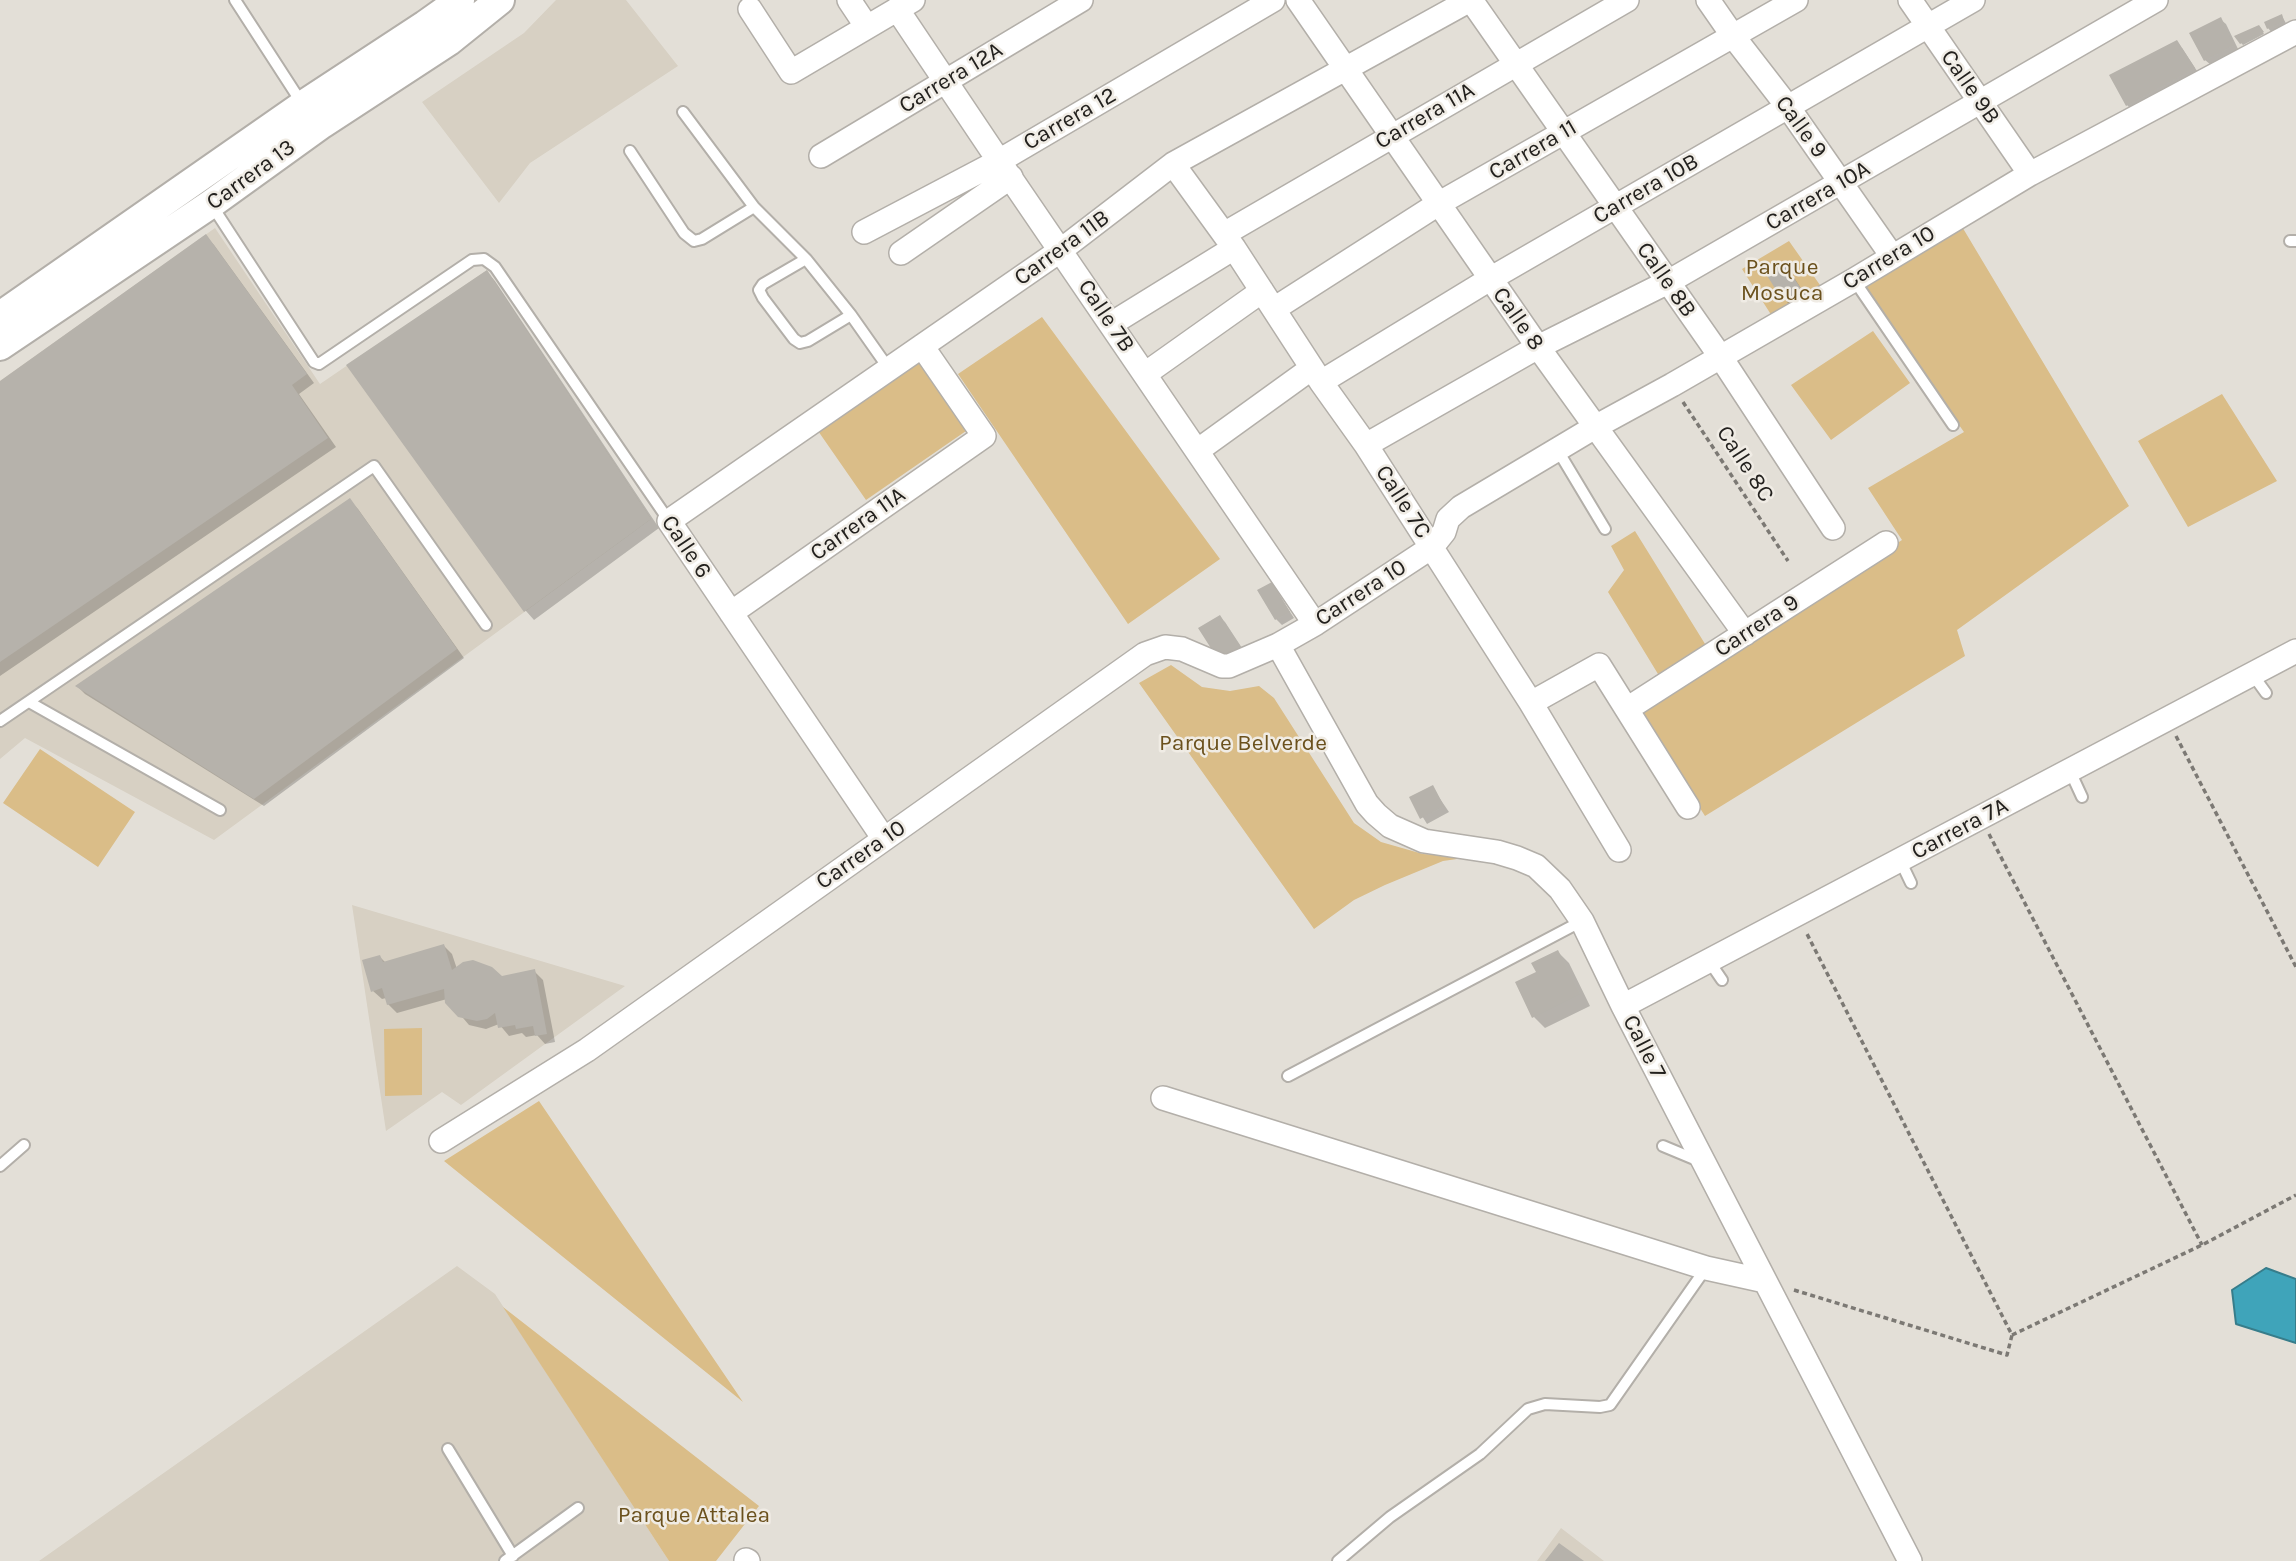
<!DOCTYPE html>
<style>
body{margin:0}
canvas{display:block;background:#e3dfd7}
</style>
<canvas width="2296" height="1561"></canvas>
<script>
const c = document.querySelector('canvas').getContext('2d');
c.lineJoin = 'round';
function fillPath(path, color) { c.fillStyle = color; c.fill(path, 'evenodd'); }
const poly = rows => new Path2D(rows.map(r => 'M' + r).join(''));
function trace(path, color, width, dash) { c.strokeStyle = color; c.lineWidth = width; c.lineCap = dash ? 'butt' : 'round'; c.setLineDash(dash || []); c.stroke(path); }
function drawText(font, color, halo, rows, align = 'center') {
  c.font = font + ' Karla,sans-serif'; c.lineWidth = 5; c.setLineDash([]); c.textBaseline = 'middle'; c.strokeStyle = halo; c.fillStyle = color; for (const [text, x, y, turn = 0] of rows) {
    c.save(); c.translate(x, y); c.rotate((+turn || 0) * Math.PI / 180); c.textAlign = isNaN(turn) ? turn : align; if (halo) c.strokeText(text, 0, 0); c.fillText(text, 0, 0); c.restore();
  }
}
fillPath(poly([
 [556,0,626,0,678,66,530,163,499,203,422,102,524,33],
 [215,228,320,384,487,270,651,519,214,840,25,738,0,759,0,381],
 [352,905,625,986,461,1105,442,1092,386,1131],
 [457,1266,495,1294,669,1561,39,1561],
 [1561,1528,1604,1561,1537,1561]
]), '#d7d0c3');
fillPath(poly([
 [1961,225,2129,506,1957,630,1965,656,1705,816,1629,696,1658,674,1608,592,1624,570,1611,546,1635,531,1715,660,1902,540,1868,488,1964,432,1860,286],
 [1789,241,1827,295,1777,324,1742,269],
 [1042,317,1220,559,1128,624,958,374],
 [1873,331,1910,383,1831,440,1791,385],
 [916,359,966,431,866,500,816,428],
 [2222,394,2277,481,2188,527,2138,441],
 [1171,665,1202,687,1230,691,1259,686,1274,698,1354,823,1381,842,1423,854,1471,857,1443,861,1385,885,1354,900,1314,929,1139,683],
 [40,749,135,812,98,867,3,803],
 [422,1028,422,1095,385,1096,384,1029],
 [539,1101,743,1402,444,1161],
 [503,1307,759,1506,716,1561,669,1561]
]), '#dabd88');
const water = poly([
 [2266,1268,2296,1279,2296,1343,2236,1324,2232,1290,2266,1268]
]);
fillPath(water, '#3fa4ba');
trace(water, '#377d8b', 2);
fillPath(poly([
 [2282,16,2288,27,2273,34,2268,28],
 [2220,19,2226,24,2239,51,2211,65,2205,60],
 [2261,29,2264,34,2243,45,2236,37],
 [2182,48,2199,74,2133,111,2127,105],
 [206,237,214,245,314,383,299,394,336,447,0,676,0,383],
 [1789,270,1806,296,1790,306,1768,275],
 [487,272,495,281,659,528,534,620,526,611,348,366],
 [350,501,358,509,464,658,264,806,85,694,77,686],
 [1272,584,1294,618,1282,625,1276,619],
 [1219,617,1225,622,1244,651,1222,658],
 [1432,787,1449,812,1427,824,1411,798],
 [444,946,452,954,457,969,501,978,534,971,543,980,555,1042,545,1044,537,1035,526,1037,522,1033,509,1036,499,1024,486,1029,469,1025,447,999,397,1013,388,1004,386,998,382,999,373,991,380,957,386,963],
 [1558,952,1569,963,1590,1006,1545,1028,1534,1017]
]), '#0003');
fillPath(poly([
 [2282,14,2284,21,2267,29,2264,22],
 [2221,17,2234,45,2204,61,2189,33],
 [2259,25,2264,32,2240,44,2234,36],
 [2177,40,2195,68,2126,106,2109,75],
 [206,234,307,374,292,385,328,438,0,662,0,381],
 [1784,263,1802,290,1783,301,1766,274],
 [487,270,651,519,524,612,346,365],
 [350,498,457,649,254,799,75,686],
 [1272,582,1290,612,1275,620,1257,590],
 [1220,615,1240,646,1225,655,1214,653,1198,628],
 [1433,785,1444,806,1420,819,1409,797],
 [444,944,452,970,463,962,473,960,492,967,502,976,535,969,547,1034,535,1036,533,1026,516,1029,515,1025,498,1028,495,1013,487,1019,477,1021,458,1017,445,1003,444,989,387,1005,382,988,371,992,362,960,380,955,383,962],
 [1558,950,1580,994,1532,1018,1515,982,1536,972,1531,963],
 [1559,1543,1584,1561,1545,1561]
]), '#b6b2ab');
const service = poly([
 [235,0,303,105],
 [683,112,754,207],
 [630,151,684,233,694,241,702,239,754,207,806,259,851,315,889,369],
 [211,204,314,362,319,364,472,260,484,259,495,267,669,521],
 [2290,241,2296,241],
 [806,259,763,284,759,290,763,298,794,339,800,343,808,341,851,315],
 [1854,280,1953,425],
 [1557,449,1605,529],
 [2253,675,2266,693],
 [29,702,220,810],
 [0,721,374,466,486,625],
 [2070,771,2082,797],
 [1900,860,1911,883],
 [1709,961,1722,980],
 [1288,1076,1582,921],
 [1663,1146,1699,1161],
 [0,1166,24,1145],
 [448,1449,513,1556],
 [505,1561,578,1508],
 [1338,1561,1390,1517,1480,1454,1528,1409,1545,1404,1600,1407,1610,1405,1706,1268]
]);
const minor = poly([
 [849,0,867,27],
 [1298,0,1538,347,1745,634],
 [1471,0,1720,356,1833,528],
 [1708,0,1733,36,1788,107,1892,256],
 [1910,0,2030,174],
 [750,9,791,72,913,0],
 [897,9,999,161,1315,624],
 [821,156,1081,0],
 [1173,164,1234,248,1321,382,1366,445,1531,703,1619,850],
 [864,232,999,161,1273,0],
 [1224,234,1627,0],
 [901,253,1011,177],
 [1274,309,1438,204,1796,0],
 [1111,324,1234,248],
 [1145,374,1262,291],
 [1321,382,1490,279,1973,0],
 [1366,445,1538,347,1668,282,2156,0],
 [1197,451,1312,368],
 [731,613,984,436,922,346],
 [1278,645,1367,804,1376,814,1390,826,1424,841,1497,852,1517,858,1536,866,1560,889,1582,921,1623,1006,1910,1561],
 [1531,703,1599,665,1688,807],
 [1627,709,1886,543],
 [884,839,669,521,1061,250,1173,164,1470,0],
 [1623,1006,2296,651],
 [1163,1098,1706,1268,1765,1281],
 [441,1141,587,1050,1145,654,1165,647,1182,649,1222,666,1229,666,1278,645,1315,624,1432,547,1444,532,1448,519,1461,507,1595,427,1672,385,1854,280,2030,174,2296,32],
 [746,1560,748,1561]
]);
const tertiary = poly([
 [0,316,303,105,425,25,460,0],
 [0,346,211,204,322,124,449,41,500,0]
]);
trace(service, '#b3afa9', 14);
trace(minor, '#b3afa9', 26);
trace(tertiary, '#b3afa9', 32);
trace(poly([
 [1683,402,1788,561],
 [2176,736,2296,967],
 [1989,834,2202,1245],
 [1794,1290,2007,1355,2012,1335,1806,932],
 [2012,1335,2202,1245,2296,1195]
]), '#7c7974', 3.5, [5, 3.5]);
trace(service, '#fff', 10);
trace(minor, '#fff', 23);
trace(tertiary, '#fff', 28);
drawText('23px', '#23211e', '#f0ece5', [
 ["Carrera 12A",951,78,-31],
 ["Calle 9B",1970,87,55],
 ["Carrera 11A",1425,116,-30],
 ["Carrera 12",1070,119,-30],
 ["Calle 9",1801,127,54],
 ["Carrera 11",1533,150,-30],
 ["Carrera 13",251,175,-36],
 ["Carrera 10B",1646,189,-30],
 ["Carrera 10A",1818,196,-30],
 ["Carrera 11B",1062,248,-36],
 ["Carrera 10",1889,258,-31],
 ["Calle 8B",1666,280,55],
 ["Calle 7B",1106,316,56],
 ["Calle 8",1518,319,55],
 ["Calle 8C",1745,464,57],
 ["Calle 7C",1403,502,57],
 ["Carrera 11A",858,524,-35],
 ["Calle 6",686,547,56],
 ["Carrera 10",1361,593,-33],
 ["Carrera 9",1757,626,-33],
 ["Carrera 7A",1960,829,-28],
 ["Carrera 10",861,855,-35],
 ["Calle 7",1644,1047,63]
]);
drawText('23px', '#6b511d', '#f0ece5', [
 ["Parque",1782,267],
 ["Mosuca",1782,293],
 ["Parque Belverde",1243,743],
 ["Parque Attalea",694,1515]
]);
</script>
